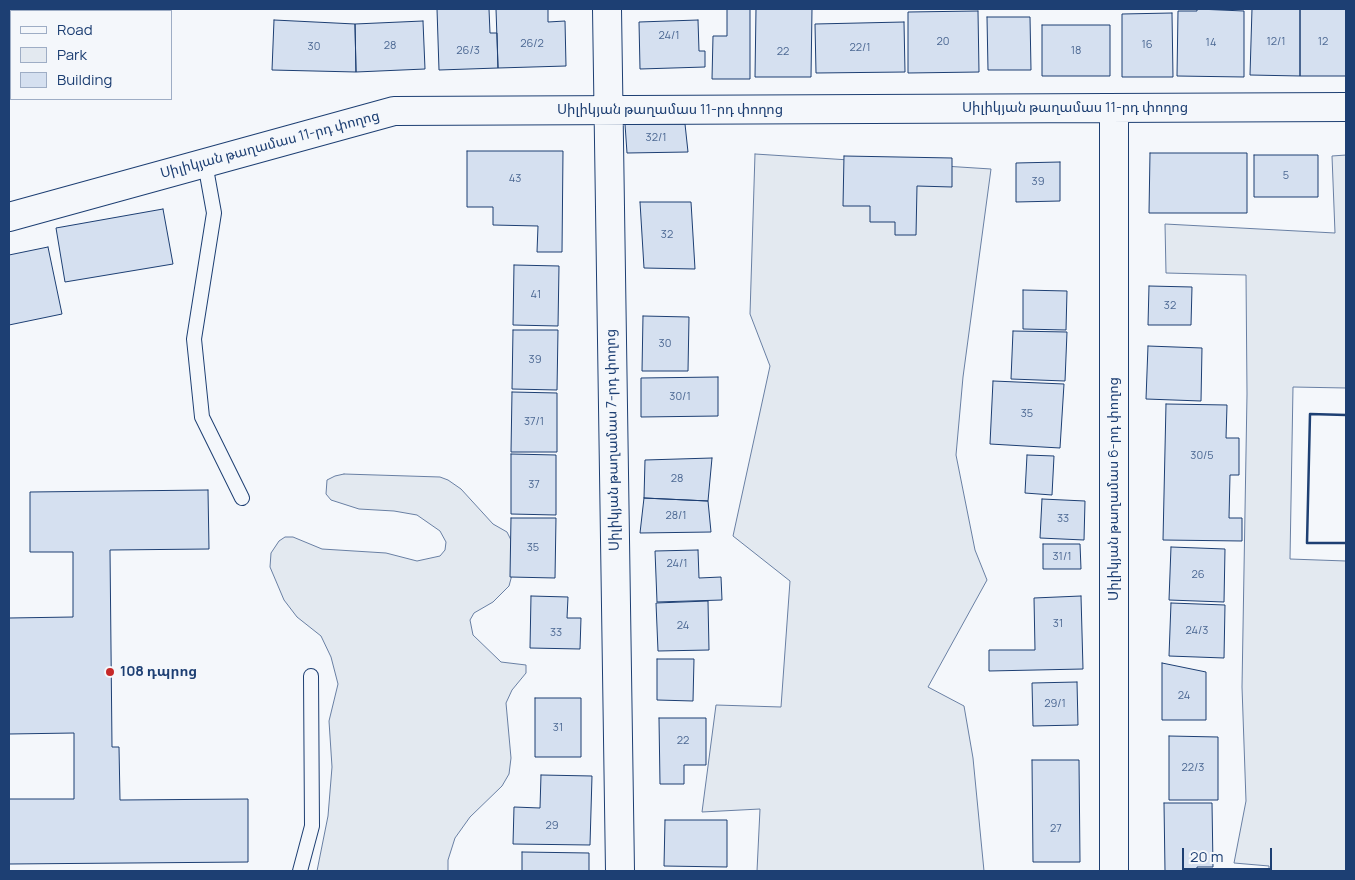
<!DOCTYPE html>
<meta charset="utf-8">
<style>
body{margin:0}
#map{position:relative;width:1355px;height:880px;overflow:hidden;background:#f4f7fb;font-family:Manrope,sans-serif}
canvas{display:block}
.frame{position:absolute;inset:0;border:10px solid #1d3f73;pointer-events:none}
.legend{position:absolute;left:10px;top:10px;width:162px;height:90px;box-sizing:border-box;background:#f4f7fb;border:1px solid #9eadc5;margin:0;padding:6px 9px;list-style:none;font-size:15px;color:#1d3f73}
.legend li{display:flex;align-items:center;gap:10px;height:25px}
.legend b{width:25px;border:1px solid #9eadc5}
.scale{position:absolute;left:1182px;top:848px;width:90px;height:22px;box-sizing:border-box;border:2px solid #1d3f73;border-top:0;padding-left:6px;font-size:15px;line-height:18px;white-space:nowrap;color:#1d3f73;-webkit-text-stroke:4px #f4f7fb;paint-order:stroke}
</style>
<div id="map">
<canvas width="1355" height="880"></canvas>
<div class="frame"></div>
<ul class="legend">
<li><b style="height:6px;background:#f4f7fb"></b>Road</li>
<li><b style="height:14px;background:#e3e9f0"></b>Park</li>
<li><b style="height:14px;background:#d5e0f0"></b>Building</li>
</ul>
<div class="scale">20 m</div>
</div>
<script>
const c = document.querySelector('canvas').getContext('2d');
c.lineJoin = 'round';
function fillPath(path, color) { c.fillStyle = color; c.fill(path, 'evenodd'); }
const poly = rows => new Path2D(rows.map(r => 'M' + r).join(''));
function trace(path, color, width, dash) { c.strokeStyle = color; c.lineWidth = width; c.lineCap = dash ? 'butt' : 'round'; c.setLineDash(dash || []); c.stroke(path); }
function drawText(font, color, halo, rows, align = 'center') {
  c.font = font + ' Manrope,"Noto Sans Armenian",sans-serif'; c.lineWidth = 4; c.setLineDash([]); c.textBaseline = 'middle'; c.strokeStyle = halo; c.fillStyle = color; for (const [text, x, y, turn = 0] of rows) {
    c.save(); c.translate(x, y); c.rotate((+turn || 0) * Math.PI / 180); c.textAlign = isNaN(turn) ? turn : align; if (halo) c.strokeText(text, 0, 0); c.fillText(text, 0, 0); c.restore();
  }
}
const green = poly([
 [755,154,991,169,963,377,956,455,975,550,987,580,928,687,964,706,973,758,984,871,757,871,760,809,702,812,716,705,781,707,790,581,733,536,770,366,750,314,755,154],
 [1346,155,1346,388,1293,387,1290,559,1346,561,1346,871,1269,871,1269,866,1234,863,1246,801,1242,687,1247,394,1246,275,1166,273,1165,224,1335,233,1332,156,1346,155],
 [344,474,440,477,448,480,461,489,493,524,507,532,511,540,513,571,509,586,493,602,474,613,470,620,473,635,501,662,526,665,526,673,512,690,506,703,511,758,509,774,502,786,470,817,455,838,448,860,448,871,317,871,328,816,332,767,329,721,338,684,331,657,321,636,297,617,284,600,270,567,271,553,279,541,285,537,293,537,322,549,386,553,417,561,440,556,445,550,446,542,440,531,417,515,394,511,359,509,331,500,326,494,327,480,335,476,344,474]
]);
fillPath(green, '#e3e9f0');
trace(green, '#687fa3', 1);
const building = poly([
 [437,9,489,9,490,33,497,33,498,68,439,70,437,9],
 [496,9,548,9,548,22,565,21,566,66,498,68,496,9],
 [727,9,750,9,750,79,712,79,713,36,727,36,727,9],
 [756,9,812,9,811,77,755,77,756,9],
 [1197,9,1244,11,1244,77,1177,76,1178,11,1197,11,1197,9],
 [1252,9,1300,9,1300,76,1250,75,1252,9],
 [1300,9,1346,9,1346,76,1300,76,1300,9],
 [978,11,979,72,908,73,908,12,978,11],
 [1172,13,1173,77,1122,77,1122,14,1172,13],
 [987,17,1030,17,1031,70,988,70,987,17],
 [274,20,355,24,356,72,272,70,274,20],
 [698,20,699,51,705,51,705,67,640,69,639,22,698,20],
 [423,21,425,69,356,72,355,24,423,21],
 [904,22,905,72,816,73,815,24,904,22],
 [1042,25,1110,25,1110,76,1042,76,1042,25],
 [625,124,685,124,688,152,627,153,625,124],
 [467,151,563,151,562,252,537,252,538,226,493,225,493,207,467,207,467,151],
 [1150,153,1247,153,1247,213,1149,213,1150,153],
 [1254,155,1318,155,1318,197,1254,197,1254,155],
 [844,156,952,158,952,187,917,186,916,235,895,235,895,222,870,222,870,206,843,206,844,156],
 [1060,162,1060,201,1016,202,1016,163,1060,162],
 [640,202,691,202,695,269,644,268,640,202],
 [163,209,173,264,65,282,56,228,163,209],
 [48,247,62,314,9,325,9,255,48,247],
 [514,265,559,266,558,326,513,325,514,265],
 [1149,286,1192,287,1191,325,1148,325,1149,286],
 [1023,290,1067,291,1066,330,1023,329,1023,290],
 [643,316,689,317,688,371,642,371,643,316],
 [513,330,558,330,557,390,512,389,513,330],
 [1013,331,1067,332,1065,381,1011,379,1013,331],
 [1148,346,1202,348,1201,401,1146,399,1148,346],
 [718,377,718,416,641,417,641,378,718,377],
 [993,381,1064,384,1060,448,990,444,993,381],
 [512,392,557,393,557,452,511,452,512,392],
 [1166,404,1227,405,1226,438,1239,438,1239,475,1230,475,1229,518,1242,518,1242,541,1163,540,1166,404],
 [511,454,556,455,556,515,511,514,511,454],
 [1027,455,1054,456,1052,495,1025,493,1027,455],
 [712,458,708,501,644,498,645,460,712,458],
 [208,490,209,549,110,550,112,747,119,747,120,800,248,799,248,862,9,864,9,799,74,799,74,733,9,734,9,618,73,617,73,552,30,552,30,492,208,490],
 [644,498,708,501,711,532,640,533,644,498],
 [1042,499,1085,501,1084,540,1040,538,1042,499],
 [511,518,556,518,555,578,510,577,511,518],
 [1043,544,1080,544,1081,569,1043,569,1043,544],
 [1171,547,1225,549,1224,602,1169,600,1171,547],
 [698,550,699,578,721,577,722,600,657,602,655,551,698,550],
 [531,596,568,597,567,618,581,618,580,649,530,648,531,596],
 [1081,596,1083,669,989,671,989,650,1035,650,1034,598,1081,596],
 [708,601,709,650,658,651,656,603,708,601],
 [1171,603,1225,605,1224,658,1169,656,1171,603],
 [657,659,694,659,693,701,657,700,657,659],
 [1162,663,1206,672,1206,720,1162,720,1162,663],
 [1077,682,1078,725,1033,726,1032,683,1077,682],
 [535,698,581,698,581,757,535,757,535,698],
 [659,718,706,718,706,765,684,765,684,784,660,784,659,718],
 [1169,736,1218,737,1218,800,1169,800,1169,736],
 [1032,760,1079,760,1080,862,1033,862,1032,760],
 [541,775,592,776,590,845,513,844,514,807,540,808,541,775],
 [1164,803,1212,803,1213,867,1197,867,1197,871,1165,871,1164,803],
 [665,820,727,820,727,867,664,866,665,820],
 [522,852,589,853,589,871,522,871,522,852]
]);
fillPath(building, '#d5e0f0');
trace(building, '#1d3f73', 1);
const lane = poly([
 [205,163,214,213,194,339,202,417,242,498],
 [300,871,312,826,311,676]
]);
const street = poly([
 [607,9,620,871],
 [9,217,394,111,1346,107],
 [1114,871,1114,108]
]);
trace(lane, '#1d3f73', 16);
trace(street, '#1d3f73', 30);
trace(lane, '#f4f7fb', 14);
trace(street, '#f4f7fb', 28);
trace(poly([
 [1346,415,1310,414,1307,543,1346,543]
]), '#1d3f73', 2.5);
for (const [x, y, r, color] of [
 [110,672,5,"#c62828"]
]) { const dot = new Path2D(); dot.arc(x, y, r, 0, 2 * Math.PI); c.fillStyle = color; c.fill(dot); trace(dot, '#f4f7fb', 2); }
drawText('11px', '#4b6792', null, [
 ["24/1",669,36],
 ["20",943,42],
 ["12/1",1276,42],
 ["12",1323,42],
 ["14",1211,43],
 ["26/2",532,44],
 ["16",1147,45],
 ["28",390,46],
 ["30",314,47],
 ["22/1",860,48],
 ["26/3",468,51],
 ["18",1076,51],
 ["22",783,52],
 ["32/1",656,138],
 ["5",1286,176],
 ["43",515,179],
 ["39",1038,182],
 ["32",667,235],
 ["41",536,295],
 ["32",1170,306],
 ["30",665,344],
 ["39",535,360],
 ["30/1",680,397],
 ["35",1027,414],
 ["37/1",534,422],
 ["30/5",1202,456],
 ["28",677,479],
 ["37",534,485],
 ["28/1",676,516],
 ["33",1063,519],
 ["35",533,548],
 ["31/1",1062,557],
 ["24/1",677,564],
 ["26",1198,575],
 ["31",1058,624],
 ["24",683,626],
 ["24/3",1197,631],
 ["33",556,633],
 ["24",1184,696],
 ["29/1",1055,704],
 ["31",558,728],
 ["22",683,741],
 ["22/3",1193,768],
 ["29",552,826],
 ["27",1056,829]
]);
drawText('14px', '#1d3f73', '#f4f7fb', [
 ["Սիլիկյան թաղամաս 11-րդ փողոց",1075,108],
 ["Սիլիկյան թաղամաս 11-րդ փողոց",670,110],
 ["Սիլիկյան թաղամաս 11-րդ փողոց",270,145,-15],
 ["Սիլիկյան թաղամաս 7-րդ փողոց",613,440,-91],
 ["Սիլիկյան թաղամաս 6-րդ փողոց",1114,489,-90]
]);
drawText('bold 14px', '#1d3f73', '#f4f7fb', [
 ["108 դպրոց",120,672]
], 'left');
</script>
